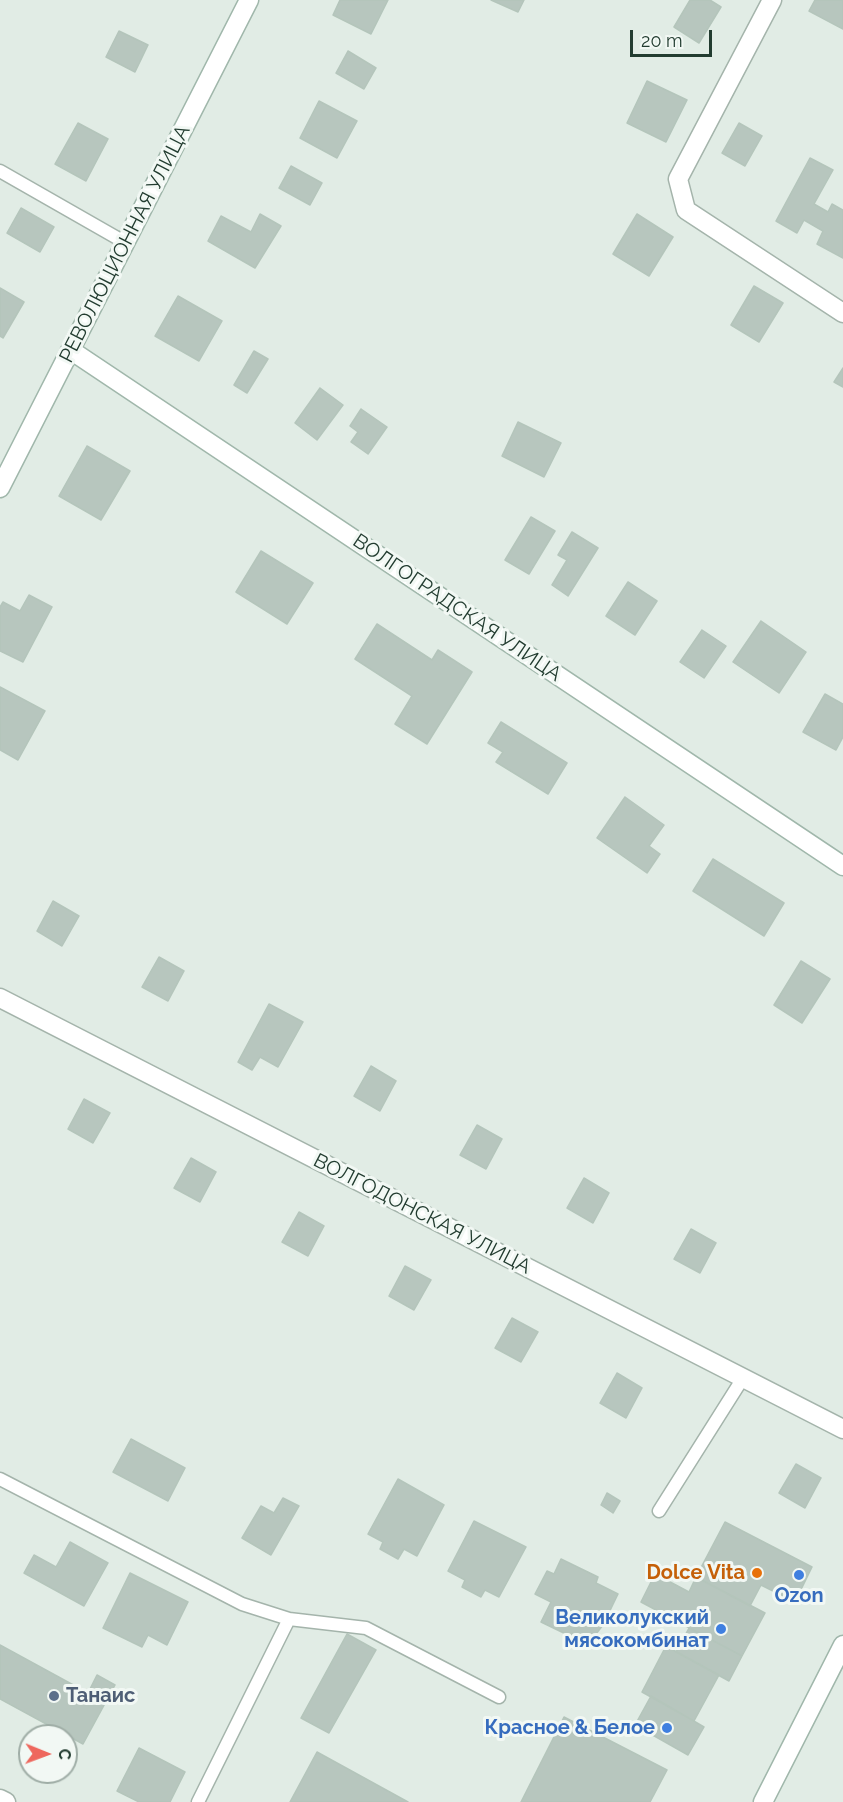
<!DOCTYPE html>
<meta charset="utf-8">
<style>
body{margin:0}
#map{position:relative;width:843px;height:1802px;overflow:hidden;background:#e1ece5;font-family:Raleway,sans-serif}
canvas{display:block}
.north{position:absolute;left:18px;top:1724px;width:60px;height:60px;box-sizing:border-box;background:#f2f8f4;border:2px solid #9fada6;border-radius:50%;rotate:91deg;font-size:16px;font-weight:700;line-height:24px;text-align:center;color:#223c30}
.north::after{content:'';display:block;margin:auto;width:21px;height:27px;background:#ee675d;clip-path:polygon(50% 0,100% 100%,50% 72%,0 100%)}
.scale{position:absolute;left:630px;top:30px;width:82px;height:27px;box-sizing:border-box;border:3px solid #223c30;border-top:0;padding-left:8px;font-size:18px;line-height:21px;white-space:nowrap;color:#223c30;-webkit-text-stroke:4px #f2f8f4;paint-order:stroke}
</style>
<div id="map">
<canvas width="843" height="1802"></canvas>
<div class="north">С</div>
<div class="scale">20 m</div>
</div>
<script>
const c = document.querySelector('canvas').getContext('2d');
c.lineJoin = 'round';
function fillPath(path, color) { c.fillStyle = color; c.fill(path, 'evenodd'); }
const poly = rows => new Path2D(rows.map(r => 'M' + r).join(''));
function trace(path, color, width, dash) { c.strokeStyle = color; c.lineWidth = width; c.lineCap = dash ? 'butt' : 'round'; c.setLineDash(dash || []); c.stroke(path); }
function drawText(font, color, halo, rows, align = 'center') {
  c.font = font + ' Raleway,sans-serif'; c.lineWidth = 6; c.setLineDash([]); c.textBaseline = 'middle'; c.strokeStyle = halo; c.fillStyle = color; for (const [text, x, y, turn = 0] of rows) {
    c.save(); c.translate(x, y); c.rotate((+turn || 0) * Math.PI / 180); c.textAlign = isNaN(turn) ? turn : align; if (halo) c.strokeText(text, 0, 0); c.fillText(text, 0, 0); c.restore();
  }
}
const building = poly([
 [340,0,388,0,371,34,333,15,340,0],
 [491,0,524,0,518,12,491,0],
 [690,0,710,0,721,7,699,43,674,27,690,0],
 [815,0,843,0,843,29,809,11,815,0],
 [119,31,148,45,135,72,106,57,119,31],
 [348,51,376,68,364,89,336,73,348,51],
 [647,81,687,100,666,142,627,123,647,81],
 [319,101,357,121,337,158,300,138,319,101],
 [78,123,108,139,86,181,55,164,78,123],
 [739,123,762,136,745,166,722,153,739,123],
 [810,158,833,170,814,204,828,212,832,204,843,210,843,258,817,244,823,231,804,220,797,233,776,221,810,158],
 [291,166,322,183,310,205,279,188,291,166],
 [21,208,54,227,40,252,7,233,21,208],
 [260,214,281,226,255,268,208,241,221,216,251,232,260,214],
 [637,214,673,237,649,276,613,254,637,214],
 [754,286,783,303,759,342,731,325,754,286],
 [0,288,24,302,3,338,0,336,0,288],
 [178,296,222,321,199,361,155,336,178,296],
 [254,351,268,359,247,393,234,385,254,351],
 [843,368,843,387,834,382,843,368],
 [320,388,343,405,317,440,295,423,320,388],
 [361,409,387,427,368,454,351,442,358,432,350,426,361,409],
 [518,422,561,443,544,477,502,456,518,422],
 [87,446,130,471,101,520,59,496,87,446],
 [531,517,555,531,529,574,505,560,531,517],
 [572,532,598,548,568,596,552,585,567,560,558,555,572,532],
 [261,551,313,583,287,624,236,592,261,551],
 [628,582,657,601,635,635,606,616,628,582],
 [29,595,52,607,23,662,0,651,0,607,3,602,20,611,29,595],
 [761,621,806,652,779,693,733,662,761,621],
 [377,624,432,660,438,650,472,672,427,744,395,724,412,696,355,659,377,624],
 [702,630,726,646,704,678,680,662,702,630],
 [0,687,45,711,18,760,0,750,0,687],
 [825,694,843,704,843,737,836,750,803,732,825,694],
 [501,722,567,763,548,794,496,762,503,752,488,743,501,722],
 [625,797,664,825,649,846,660,854,647,873,597,838,625,797],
 [713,859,784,903,764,936,693,891,713,859],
 [53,901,79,916,62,946,37,931,53,901],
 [159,957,184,971,168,1001,142,987,159,957],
 [801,961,830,979,802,1023,774,1005,801,961],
 [269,1004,303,1022,278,1067,260,1057,252,1070,238,1062,269,1004],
 [371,1066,396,1081,380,1111,354,1096,371,1066],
 [84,1099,110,1113,93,1143,68,1129,84,1099],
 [477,1125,502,1139,486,1169,460,1155,477,1125],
 [191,1158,216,1172,200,1202,174,1188,191,1158],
 [584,1178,609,1193,593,1223,567,1208,584,1178],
 [299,1212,324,1226,308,1256,282,1242,299,1212],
 [691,1229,716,1243,700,1273,674,1259,691,1229],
 [405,1266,431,1280,414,1310,389,1296,405,1266],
 [512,1318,538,1332,521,1362,495,1348,512,1318],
 [617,1373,642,1388,626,1418,600,1403,617,1373],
 [131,1439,185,1468,168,1501,113,1472,131,1439],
 [796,1464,821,1478,805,1508,779,1493,796,1464],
 [398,1479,444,1505,417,1556,404,1549,398,1559,380,1549,383,1542,368,1534,398,1479],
 [607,1493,620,1501,613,1513,601,1505,607,1493],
 [283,1498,299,1506,271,1555,242,1538,261,1506,274,1513,283,1498],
 [474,1521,526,1547,499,1597,485,1590,481,1597,462,1587,465,1580,448,1571,474,1521],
 [725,1522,812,1567,795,1602,761,1585,750,1606,696,1577,725,1522],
 [70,1542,108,1563,84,1606,24,1573,34,1555,56,1567,70,1542],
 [561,1559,598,1577,596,1583,618,1594,603,1625,596,1634,572,1637,541,1622,551,1602,535,1594,547,1571,554,1574,561,1559],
 [130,1573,188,1602,167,1645,148,1635,142,1647,103,1628,130,1573],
 [655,1574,689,1592,696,1577,765,1613,742,1656,641,1602,655,1574],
 [689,1628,742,1656,729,1681,676,1652,689,1628],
 [347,1634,376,1650,329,1733,301,1718,347,1634],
 [0,1645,88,1693,97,1675,115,1685,83,1744,0,1699,0,1645],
 [666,1646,719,1675,694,1721,642,1692,666,1646],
 [651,1696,704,1727,688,1755,635,1725,651,1696],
 [564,1717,667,1770,650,1802,521,1802,564,1717],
 [139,1748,185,1772,170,1802,139,1802,117,1791,139,1748],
 [317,1752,408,1802,290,1802,317,1752]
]);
fillPath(building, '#b7c6be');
trace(building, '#b4c5bb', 1.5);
const lane = poly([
 [0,171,126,243],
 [0,1479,242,1604,289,1619,366,1628,499,1697],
 [659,1511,743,1378],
 [198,1802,289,1619]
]);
const street = poly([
 [772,0,678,179,686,210,843,313],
 [0,998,843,1429],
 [0,1799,6,1802]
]);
const secondary = poly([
 [72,351,843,866],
 [0,488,249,0],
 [763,1802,843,1645]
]);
trace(lane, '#a4b4ab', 15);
trace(street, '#a4b4ab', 21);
trace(secondary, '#a0b7ab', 21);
trace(lane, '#fff', 12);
trace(street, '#fff', 18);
trace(secondary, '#fff', 18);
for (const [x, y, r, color] of [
 [757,1573,6,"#e8710a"],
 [799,1575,6,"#3f7fe0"],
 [721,1629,6,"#3f7fe0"],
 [54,1696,6,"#5c6f8a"],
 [667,1728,6,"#3f7fe0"]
]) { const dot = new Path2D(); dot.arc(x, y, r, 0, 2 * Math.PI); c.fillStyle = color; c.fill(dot); trace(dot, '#f2f8f4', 2); }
drawText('20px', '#223c30', '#f2f8f4', [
 ["РЕВОЛЮЦИОННАЯ УЛИЦА",125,244,-63],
 ["ВОЛГОГРАДСКАЯ УЛИЦА",457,608,34],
 ["ВОЛГОДОНСКАЯ УЛИЦА",422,1214,27]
]);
drawText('bold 20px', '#c56008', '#f2f8f4', [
 ["Dolce Vita",745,1573]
], 'right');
drawText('bold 20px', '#366cbe', '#f2f8f4', [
 ["Ozon",799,1596,"center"],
 ["Великолукский",709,1618],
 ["мясокомбинат",709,1641],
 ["Красное & Белое",655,1728]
], 'right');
drawText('bold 20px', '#4e5e75', '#f2f8f4', [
 ["Танаис",66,1696]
], 'left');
</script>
